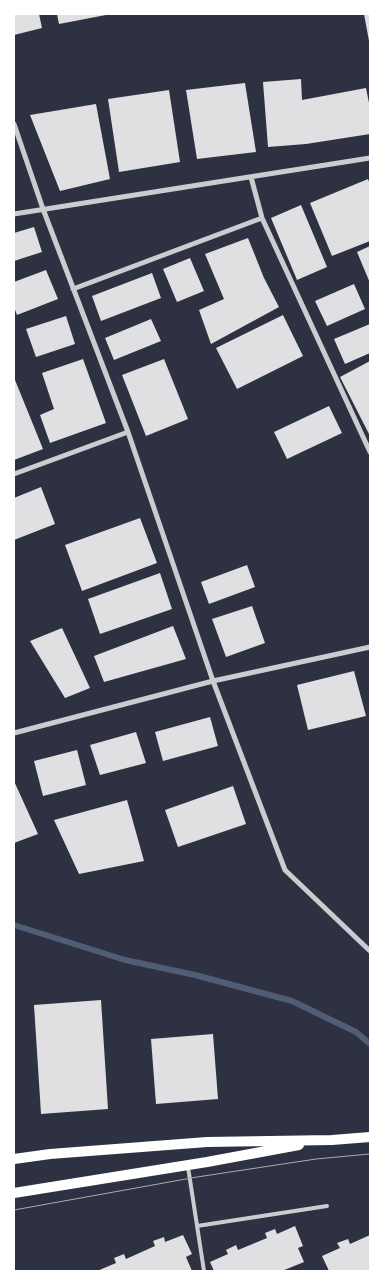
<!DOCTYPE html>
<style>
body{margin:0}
#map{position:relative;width:384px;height:1285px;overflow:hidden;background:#2d3142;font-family:"PT Sans Narrow",sans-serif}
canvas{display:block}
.frame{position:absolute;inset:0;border:15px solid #fff;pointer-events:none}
</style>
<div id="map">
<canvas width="384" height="1285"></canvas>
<div class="frame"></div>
</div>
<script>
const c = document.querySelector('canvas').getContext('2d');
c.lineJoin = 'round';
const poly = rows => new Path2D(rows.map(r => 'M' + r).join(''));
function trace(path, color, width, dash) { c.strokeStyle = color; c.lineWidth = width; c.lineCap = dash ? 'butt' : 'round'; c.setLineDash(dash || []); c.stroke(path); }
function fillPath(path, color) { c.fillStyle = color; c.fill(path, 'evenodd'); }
trace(poly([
 [14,925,125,960,195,975,292,1001,356,1032,370,1044]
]), '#4f5d75', 6);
fillPath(poly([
 [14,14,39,14,42,28,14,35],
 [57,14,106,14,106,15,59,24],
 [364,14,370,14,370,41,369,41],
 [301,79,302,100,366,88,370,108,370,134,306,144,268,147,263,82],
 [245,83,256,152,197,159,186,90],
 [169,90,180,162,119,172,108,99],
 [96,104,110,179,60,191,30,115],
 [368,179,370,185,370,241,332,256,310,203],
 [301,205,327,267,297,280,271,218],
 [34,227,42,252,14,261,14,233],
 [248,238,264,278,279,307,211,344,199,310,224,299,205,254],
 [370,246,370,283,357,252],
 [190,258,204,291,177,302,163,269],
 [46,270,58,299,17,315,14,307,14,282],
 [152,273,161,298,101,321,92,296],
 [354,284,365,309,327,326,315,301],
 [283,315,303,356,237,389,216,348],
 [66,316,75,344,36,357,26,329],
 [151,319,161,341,114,360,105,338],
 [370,324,370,353,345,364,334,339],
 [83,359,106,423,50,443,40,415,54,409,42,373],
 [164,359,188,419,146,436,122,375],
 [370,361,370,436,340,377],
 [15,380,43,449,14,460,14,381],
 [329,406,342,433,287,459,274,432],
 [41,487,55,524,14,540,14,498],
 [140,518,157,563,82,591,65,545],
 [247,565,255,587,209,604,201,582],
 [160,573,172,609,100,634,88,599],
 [252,606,265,643,226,657,212,619],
 [173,626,186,659,104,682,94,656],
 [62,628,90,688,65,698,30,641],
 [354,671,366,716,308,730,297,685],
 [210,717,218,746,163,761,155,732],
 [136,732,146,763,100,775,90,745],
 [77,750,86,785,43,796,34,761],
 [14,781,38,834,14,843],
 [233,786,246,824,178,847,165,810],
 [127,800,144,861,79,874,54,820],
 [101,1000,108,1109,41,1114,34,1005],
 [213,1034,218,1099,156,1104,151,1039],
 [295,1226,303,1246,298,1248,304,1262,282,1271,214,1271,210,1262,228,1254,226,1250,236,1245,238,1250,267,1238,265,1233,275,1229,277,1234],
 [183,1235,192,1254,186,1257,192,1271,97,1271,116,1263,114,1258,124,1254,126,1259,155,1246,153,1241,164,1237,165,1242],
 [370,1235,370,1271,329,1271,322,1256,340,1248,337,1243,348,1239,350,1244]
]), '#e0e0e3');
trace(poly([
 [188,1167,204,1271],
 [197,1226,327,1206]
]), '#caccd0', 4);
trace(poly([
 [14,124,43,209,128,432,213,681,285,870,370,951],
 [251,177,262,218,370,452],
 [14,214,370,158],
 [73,289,262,218],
 [14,474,128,432],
 [14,733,213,681,370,647]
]), '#caccd0', 5);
trace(poly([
 [14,1159,50,1154,207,1142,332,1140,370,1137],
 [14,1193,207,1162,299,1145]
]), '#fff', 10);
trace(poly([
 [14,1210,197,1177,316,1159,370,1154]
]), '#abadb3', 1);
</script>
